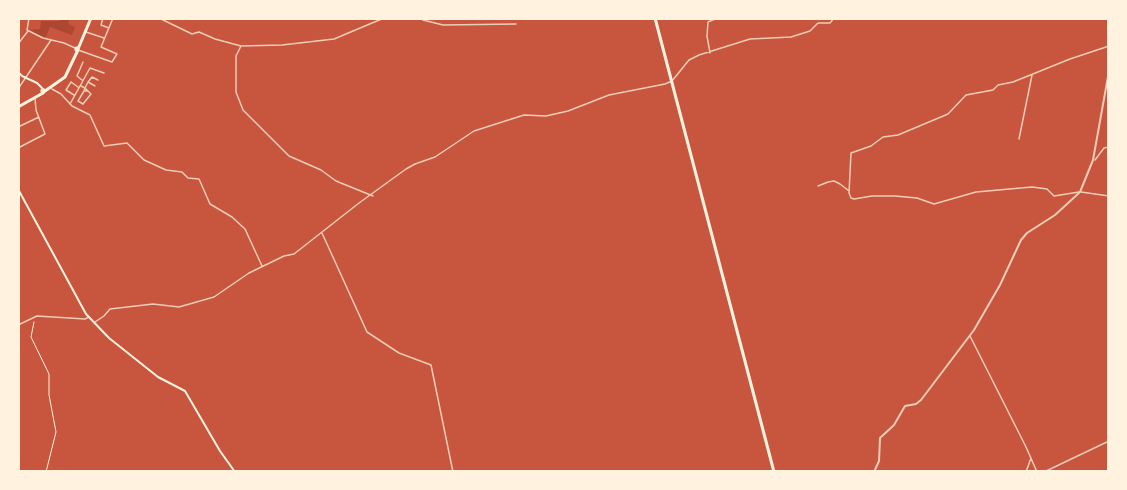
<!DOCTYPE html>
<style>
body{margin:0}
#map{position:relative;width:1127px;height:490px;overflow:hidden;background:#c8553d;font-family:Quicksand,sans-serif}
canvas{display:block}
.frame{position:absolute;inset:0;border:20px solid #fff3e0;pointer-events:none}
</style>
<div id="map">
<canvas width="1127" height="490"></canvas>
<div class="frame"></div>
</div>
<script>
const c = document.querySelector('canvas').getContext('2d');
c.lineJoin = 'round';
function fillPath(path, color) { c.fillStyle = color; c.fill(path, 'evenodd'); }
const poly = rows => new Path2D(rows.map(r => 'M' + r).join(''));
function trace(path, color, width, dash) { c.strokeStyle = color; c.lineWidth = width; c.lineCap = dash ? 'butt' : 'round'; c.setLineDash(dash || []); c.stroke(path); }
fillPath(poly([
 [61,18,72,18,68,21,70,25,75,27,72,35,50,27,46,37,40,36,29,30,40,29,41,21,60,21]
]), '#ae4732');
trace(poly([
 [34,322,31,337,49,374,49,395,56,432,46,472]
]), '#fff3e0', 1);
trace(poly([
 [29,18,27,30,43,38,64,43,75,48],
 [103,18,101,25,109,28],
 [159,18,192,34,199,32,215,39,241,46,282,45,334,39,384,18],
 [421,18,423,20,443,25,516,24],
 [86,32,104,38],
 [18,44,28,31],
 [241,46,236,56,236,92,243,110,289,156,321,170,336,181,373,196],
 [78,50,112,62,117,54,101,47,113,18],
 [710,53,707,36,708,22,717,18],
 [82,80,77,76,83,62],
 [88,82,92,77,98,80],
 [81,86,85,88,84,91,78,101,83,104,91,94,88,91,84,91],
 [18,89,51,40],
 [52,89,61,94,72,106,90,115,104,146,127,143,144,160,166,170,182,172,188,178,199,179,210,204,232,217,245,229,262,266],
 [87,90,85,88,88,82,95,86],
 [74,95,66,90,71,82,78,87],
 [70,104,90,68,104,73],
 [18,127,39,117],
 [1019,139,1032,75],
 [18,148,45,134,36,110,35,98],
 [1095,160,1104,148,1109,147],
 [818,186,828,182,834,181,840,184,849,191],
 [1079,192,1054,196,1047,189,1032,187,976,192,934,204,917,198,895,196,872,196,854,199,851,198,849,193,851,153,871,146,883,137,898,135,948,114,966,95,993,90,998,85,1013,82,1070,59,1109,46],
 [1081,192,1109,196],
 [322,233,367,332,399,353,431,365,453,472],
 [95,322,104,316,110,309,153,304,179,307,214,297,249,273,284,256,294,254,359,203,406,169,415,164,435,157,474,131,524,115,546,116,568,111,609,95,665,84,672,81,689,60,699,55,750,39,791,37,810,31,818,23,830,23,834,18],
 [18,325,37,316,85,319,89,317],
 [970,336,1026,447,1037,472],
 [1026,472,1031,458],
 [1044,472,1109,441]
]), '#f1ccb7', 1.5);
trace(poly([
 [874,472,879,461,880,438,894,425,905,406,916,404,921,400,974,330,1000,285,1021,240,1027,233,1055,215,1080,192,1093,160,1109,71]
]), '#f1ccb7', 2);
trace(poly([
 [18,72,22,76,37,83,44,90],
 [18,189,86,314,109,338,158,377,185,391,220,451,235,472]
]), '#fff3e0', 2);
trace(poly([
 [655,18,774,472],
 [76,48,78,48,78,50,76,50,76,48],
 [78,49,91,18],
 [42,90,44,90,44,92,42,92,42,90],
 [45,91,65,77,78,50],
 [18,107,43,93]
]), '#fff3e0', 3);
</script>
